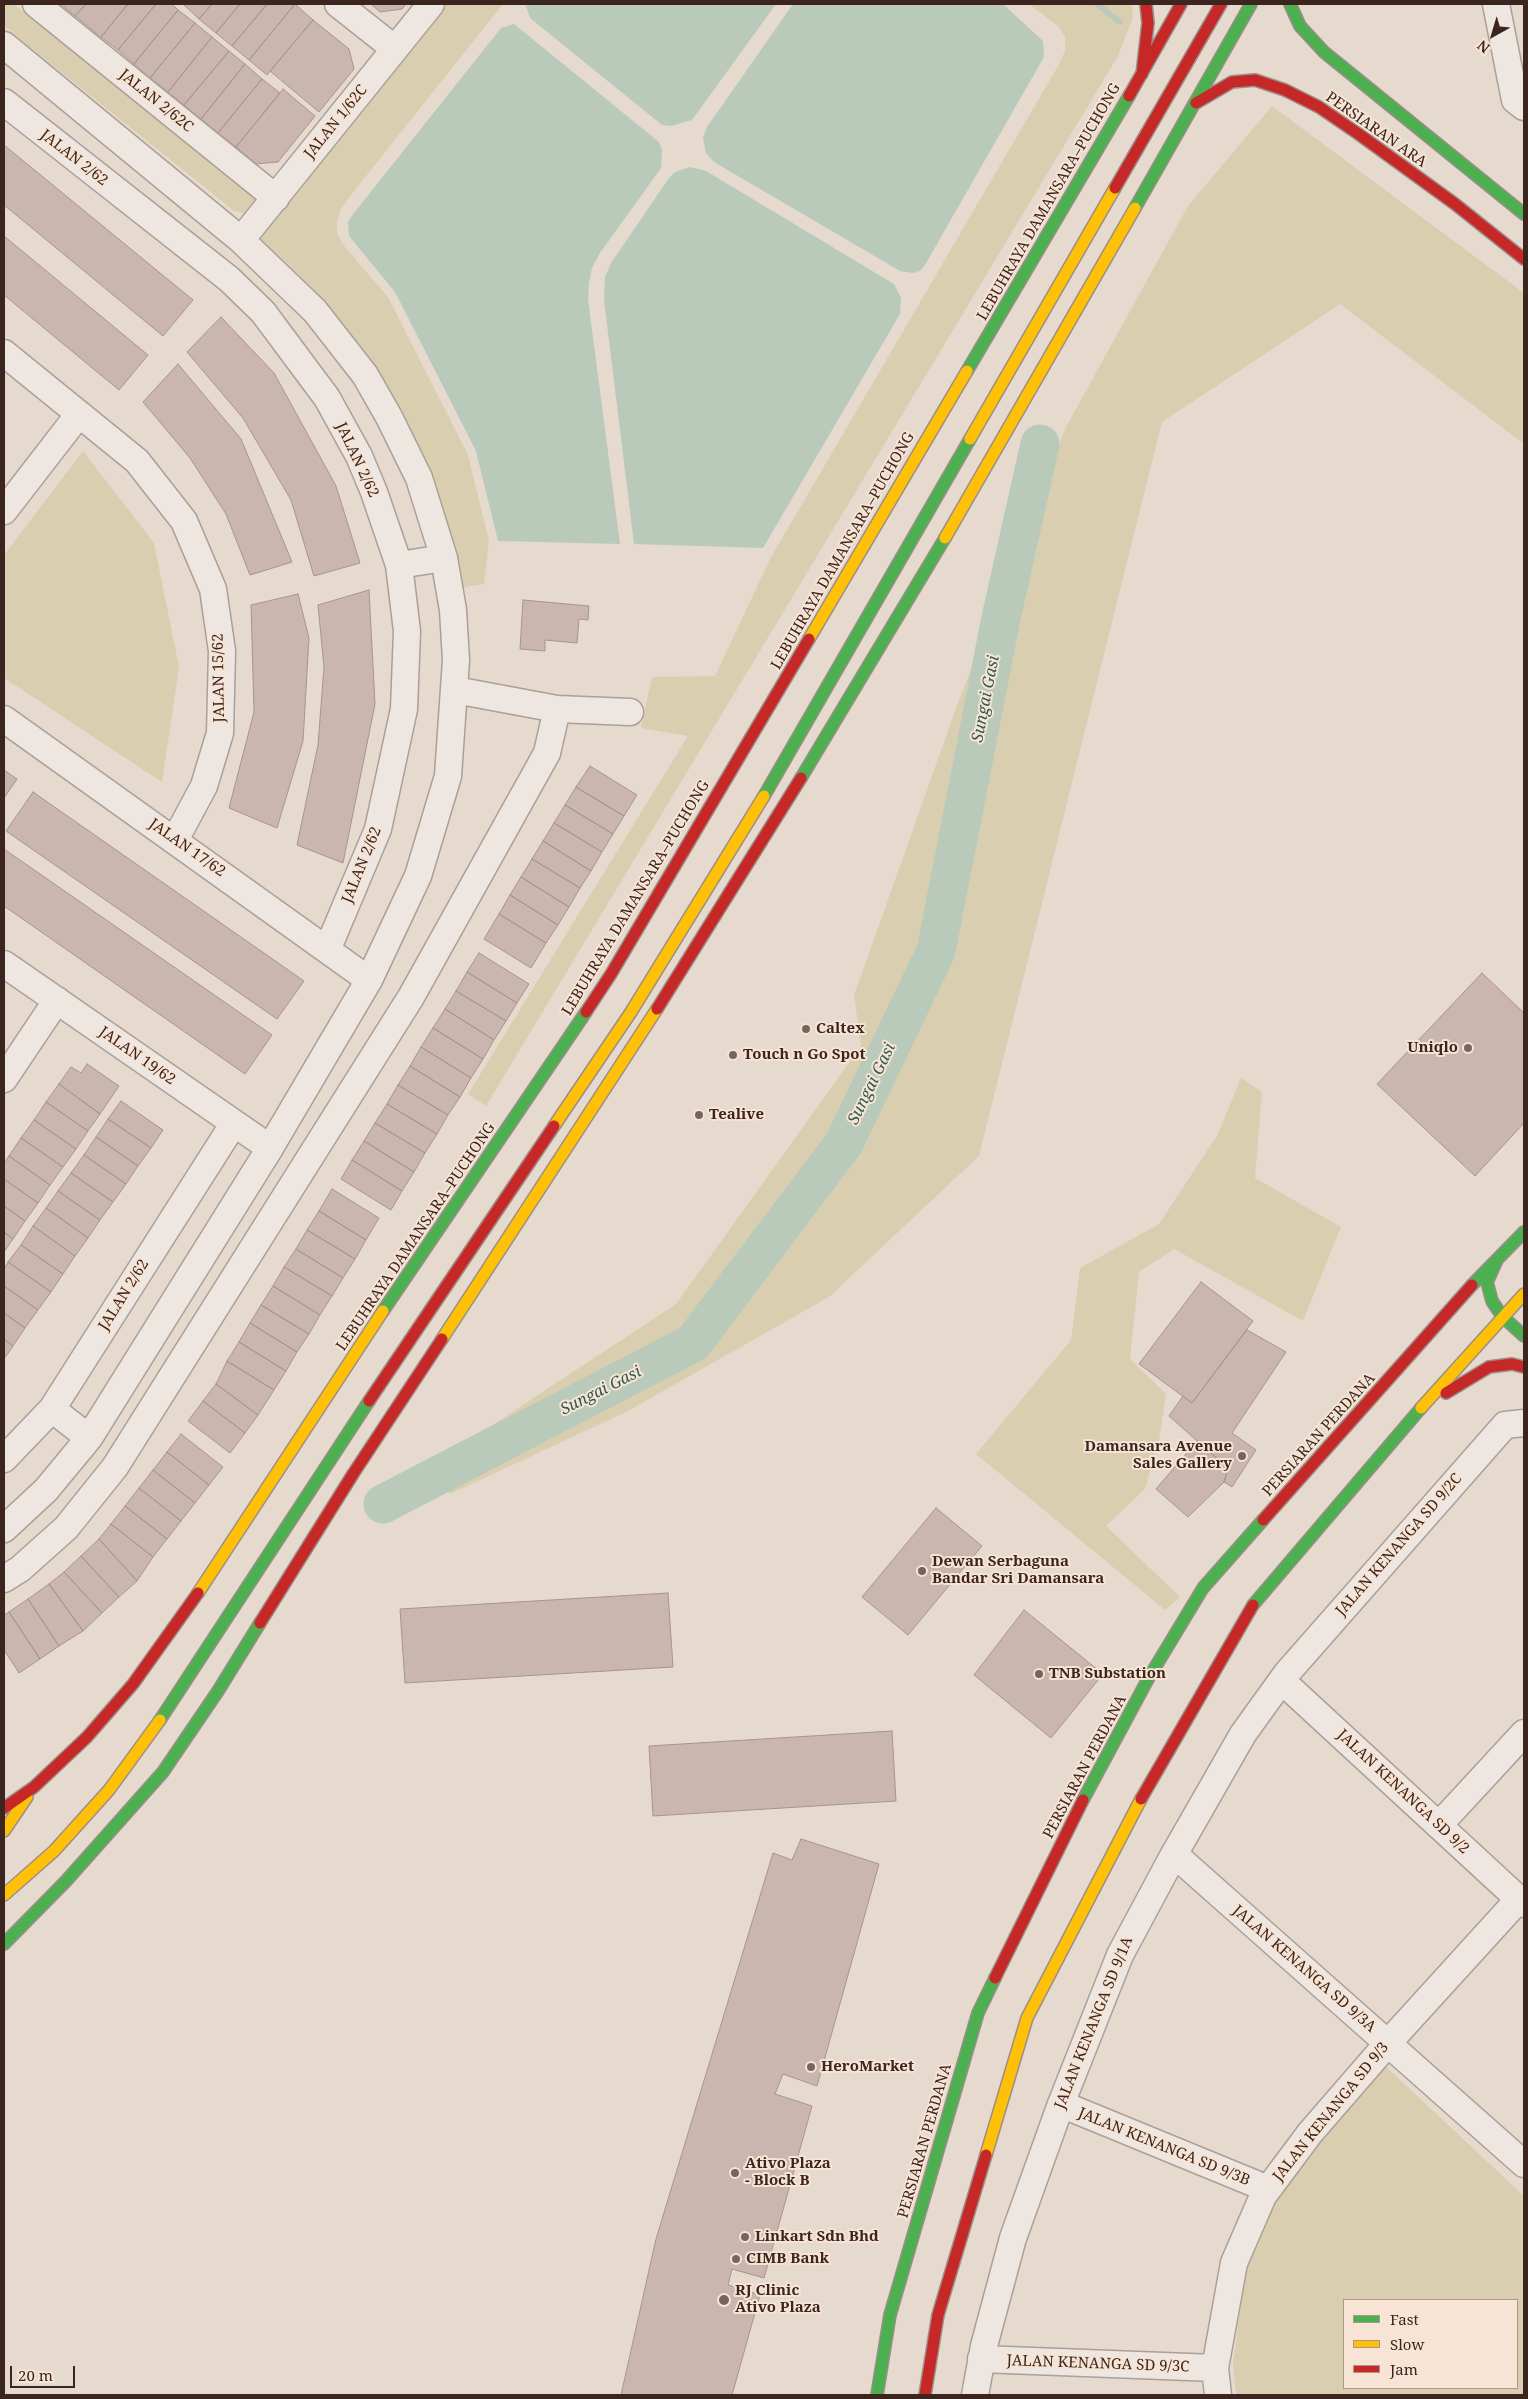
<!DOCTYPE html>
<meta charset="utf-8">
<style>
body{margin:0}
#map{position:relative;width:1528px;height:2399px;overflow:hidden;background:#e6d9ce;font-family:"Noto Serif",serif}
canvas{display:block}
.frame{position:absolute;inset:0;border:5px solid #3b251e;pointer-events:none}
.legend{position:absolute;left:1343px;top:2299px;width:175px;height:90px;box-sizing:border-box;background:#f7e4d4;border:1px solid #ac988b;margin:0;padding:6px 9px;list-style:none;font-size:15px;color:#3b251e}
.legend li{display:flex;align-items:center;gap:10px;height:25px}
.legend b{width:25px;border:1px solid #ac988b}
.north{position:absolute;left:1468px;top:10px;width:50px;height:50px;-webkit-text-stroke:4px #f7e4d4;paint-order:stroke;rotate:219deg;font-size:14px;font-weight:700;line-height:20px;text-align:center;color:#3b251e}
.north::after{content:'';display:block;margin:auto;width:18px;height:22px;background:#3b251e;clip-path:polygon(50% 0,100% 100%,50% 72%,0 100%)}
.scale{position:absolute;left:10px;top:2366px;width:65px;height:22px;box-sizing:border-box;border:2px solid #3b251e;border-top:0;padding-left:6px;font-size:15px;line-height:18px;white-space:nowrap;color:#3b251e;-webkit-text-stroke:4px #f7e4d4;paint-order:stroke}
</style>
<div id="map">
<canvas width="1528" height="2399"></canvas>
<div class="frame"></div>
<ul class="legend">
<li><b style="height:6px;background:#4caf50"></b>Fast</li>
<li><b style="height:6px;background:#ffc107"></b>Slow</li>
<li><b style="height:6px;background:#c62828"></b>Jam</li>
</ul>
<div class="north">N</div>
<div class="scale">20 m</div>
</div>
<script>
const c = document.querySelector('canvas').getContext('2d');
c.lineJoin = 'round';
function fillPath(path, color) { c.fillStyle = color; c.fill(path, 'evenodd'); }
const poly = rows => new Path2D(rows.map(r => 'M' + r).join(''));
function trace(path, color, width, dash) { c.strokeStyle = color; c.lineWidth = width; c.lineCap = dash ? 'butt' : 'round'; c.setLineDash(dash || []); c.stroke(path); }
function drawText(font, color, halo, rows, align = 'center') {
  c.font = font + ' "Noto Serif",serif'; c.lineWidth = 4; c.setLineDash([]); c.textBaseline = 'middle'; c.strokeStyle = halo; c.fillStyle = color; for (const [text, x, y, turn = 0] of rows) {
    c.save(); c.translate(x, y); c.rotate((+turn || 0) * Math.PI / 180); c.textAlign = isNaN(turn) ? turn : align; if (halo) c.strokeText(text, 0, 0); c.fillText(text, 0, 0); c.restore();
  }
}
fillPath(poly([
 [4,4,14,4,252,194,255,197,255,201,248,210,244,213,234,211,4,26],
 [436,4,503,4,351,195,341,209,337,221,337,234,345,247,388,297,468,455,489,541,484,584,452,589,391,409,248,239],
 [1029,4,1132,4,1133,17,1118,56,486,1106,468,1094,688,736,641,728,652,677,715,676,770,559,1058,66,1065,51,1065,37,1059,27],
 [1272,106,1524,293,1524,444,1340,304,1162,422,979,1156,829,1297,626,1412,450,1494,435,1463,676,1304,861,1046,854,995,959,700,1066,427,1188,206],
 [83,451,154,543,179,667,162,782,4,678,4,555],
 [1241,1078,1262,1092,1255,1178,1341,1227,1303,1321,1174,1249,1139,1272,1130,1359,1166,1394,1159,1441,1145,1489,1106,1526,1180,1597,1165,1610,976,1454,1071,1340,1080,1268,1159,1224,1218,1134],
 [1384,2065,1524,2196,1524,2395,1236,2395,1233,2364,1246,2266,1278,2194],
 [1344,2300,1517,2300,1517,2388,1344,2388]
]), '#d9cfb0');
fillPath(poly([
 [525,4,776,4,692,120,671,126,662,125,530,18],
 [793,4,1003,4,1043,41,1044,57,925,265,920,271,913,273,900,271,714,162,706,153,703,138,707,127],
 [514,24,659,142,662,150,661,168,600,253,592,268,589,283,588,299,620,544,498,541,476,451,395,292,349,236,348,222,354,213,501,28],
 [690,167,706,171,894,284,901,298,900,314,763,548,634,544,604,300,605,277,611,263,669,178,675,172]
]), '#b9cabb');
trace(poly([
 [1097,4,1120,22]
]), '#b9cabb', 6);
trace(poly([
 [383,1504,693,1343,844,1143,936,951,1001,618,1040,444]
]), '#b9cabb', 39);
const building = poly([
 [60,4,86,4,75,16,60,4],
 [86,4,128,4,101,37,75,16,86,4],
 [128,4,156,4,118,50,101,37,128,4],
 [156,4,172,4,178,10,134,64,118,50,156,4],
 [183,4,212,4,199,19,183,4],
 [212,4,240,4,216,33,199,19,212,4],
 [240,4,267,4,232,46,216,33,240,4],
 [267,4,295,4,249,60,232,46,267,4],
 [295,4,313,20,267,75,249,60,295,4],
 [371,4,406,4,402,9,380,12,371,4],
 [178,10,195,23,150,78,134,64,178,10],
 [313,20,349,49,354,69,319,112,270,71,313,20],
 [195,23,212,37,168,92,150,78,195,23],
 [212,37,229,51,184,105,168,92,212,37],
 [229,51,245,64,201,119,184,105,229,51],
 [245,64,262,79,218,133,201,119,245,64],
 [262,79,280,93,236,147,218,133,262,79],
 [283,89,315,116,278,162,256,164,236,147,283,89],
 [4,145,193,300,163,336,4,205,4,145],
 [4,236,148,355,119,390,4,295,4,236],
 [221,317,274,373,336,486,360,563,314,576,291,500,243,418,187,352,221,317],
 [178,364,241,439,292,562,250,575,226,514,190,458,143,402,178,364],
 [369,590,375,704,343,863,297,845,318,745,324,667,318,605,369,590],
 [298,594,309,638,303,741,277,828,229,808,254,712,251,605,298,594],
 [523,600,589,606,588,620,579,619,577,643,545,640,545,651,520,649,523,600],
 [590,766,637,795,624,816,576,787,590,766],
 [4,770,17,779,4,798,4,770],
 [576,787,624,816,613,834,565,805,576,787],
 [33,792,304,981,277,1019,6,831,33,792],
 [565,805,613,834,602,852,554,823,565,805],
 [554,823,602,852,591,871,543,841,554,823],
 [543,841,591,871,580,888,532,859,543,841],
 [4,849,272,1035,245,1074,4,906,4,849],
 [532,859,580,888,569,907,521,877,532,859],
 [521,877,569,907,558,925,510,895,521,877],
 [510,895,558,925,546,943,499,914,510,895],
 [499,914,546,943,531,968,484,939,499,914],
 [479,953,529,984,517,1003,467,972,479,953],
 [467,972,517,1003,506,1021,456,991,467,972],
 [1482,973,1524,1013,1524,1123,1475,1176,1377,1084,1482,973],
 [456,991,506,1021,494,1040,445,1009,456,991],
 [445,1009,494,1040,483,1059,433,1028,445,1009],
 [433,1028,483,1059,471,1078,421,1047,433,1028],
 [421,1047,471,1078,460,1097,410,1066,421,1047],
 [87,1064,119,1086,100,1114,59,1084,71,1067,81,1073,87,1064],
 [410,1066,460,1097,448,1115,398,1085,410,1066],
 [59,1084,100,1114,88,1131,46,1102,59,1084],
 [398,1085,448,1115,437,1134,387,1104,398,1085],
 [121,1101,163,1130,151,1148,108,1119,121,1101],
 [46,1102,88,1131,76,1149,34,1120,46,1102],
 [387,1104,437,1134,425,1153,375,1123,387,1104],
 [108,1119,151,1148,138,1166,96,1137,108,1119],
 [34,1120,76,1149,63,1167,21,1138,34,1120],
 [375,1123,425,1153,414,1172,364,1141,375,1123],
 [96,1137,138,1166,126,1184,84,1155,96,1137],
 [21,1138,63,1167,50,1185,9,1156,21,1138],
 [364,1141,414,1172,402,1191,352,1160,364,1141],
 [84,1155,126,1184,113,1202,71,1173,84,1155],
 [9,1156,50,1185,38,1203,4,1179,4,1163,9,1156],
 [352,1160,402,1191,391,1210,341,1179,352,1160],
 [71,1173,113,1202,100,1220,58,1191,71,1173],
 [4,1179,38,1203,25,1221,4,1206,4,1179],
 [332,1189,379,1218,366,1240,319,1211,332,1189],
 [58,1191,100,1220,88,1238,46,1208,58,1191],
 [4,1206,25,1221,13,1239,4,1232,4,1206],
 [46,1208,88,1238,75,1256,33,1226,46,1208],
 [319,1211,366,1240,355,1259,307,1230,319,1211],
 [33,1226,75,1256,63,1274,21,1245,33,1226],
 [307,1230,355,1259,343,1278,296,1249,307,1230],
 [4,1232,13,1239,4,1252,4,1232],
 [21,1245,63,1274,51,1292,8,1262,21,1245],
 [296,1249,343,1278,332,1296,284,1267,296,1249],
 [8,1262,51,1292,38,1310,4,1286,4,1269,8,1262],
 [284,1267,332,1296,320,1315,273,1286,284,1267],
 [1201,1282,1253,1321,1192,1403,1139,1364,1201,1282],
 [4,1286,38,1310,25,1328,4,1313,4,1286],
 [273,1286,320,1315,309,1334,261,1305,273,1286],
 [261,1305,309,1334,297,1352,250,1323,261,1305],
 [4,1313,25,1328,13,1346,4,1339,4,1313],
 [250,1323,297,1352,286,1371,239,1342,250,1323],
 [1247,1330,1286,1352,1232,1433,1256,1450,1232,1487,1224,1482,1228,1468,1169,1416,1183,1396,1192,1403,1247,1330],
 [4,1339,13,1346,4,1359,4,1339],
 [239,1342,286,1371,274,1390,227,1361,239,1342],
 [227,1361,274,1390,258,1415,216,1384,227,1361],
 [216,1384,258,1415,245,1433,203,1401,216,1384],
 [203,1401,245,1433,230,1453,188,1421,203,1401],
 [181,1434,223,1467,209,1485,167,1452,181,1434],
 [1197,1441,1228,1468,1224,1482,1188,1517,1156,1489,1197,1441],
 [167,1452,209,1485,195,1503,153,1470,167,1452],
 [153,1470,195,1503,181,1521,139,1488,153,1470],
 [139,1488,181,1521,167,1539,125,1506,139,1488],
 [125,1506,167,1539,153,1557,111,1524,125,1506],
 [936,1508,982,1546,908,1635,862,1597,936,1508],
 [111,1524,153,1557,137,1581,99,1539,111,1524],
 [99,1539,137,1581,119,1597,81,1556,99,1539],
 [81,1556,119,1597,102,1613,64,1572,81,1556],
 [64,1572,102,1613,83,1631,49,1584,64,1572],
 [49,1584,83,1631,59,1646,28,1599,49,1584],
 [668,1593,673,1667,405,1683,400,1609,668,1593],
 [28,1599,59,1646,40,1659,9,1612,28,1599],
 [1024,1610,1103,1674,1051,1738,974,1675,1024,1610],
 [9,1612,40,1659,19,1673,4,1650,4,1615,9,1612],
 [892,1731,896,1801,653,1816,649,1746,892,1731],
 [801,1839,879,1864,817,2086,783,2074,775,2094,812,2106,764,2278,732,2269,728,2285,760,2295,732,2395,621,2395,656,2239,773,1853,792,1860,801,1839]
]);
fillPath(building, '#cab6af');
trace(building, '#a6948d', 1);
const street = poly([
 [36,4,276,198],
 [338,4,395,49],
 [1496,4,1515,100,1524,107],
 [4,45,241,240,315,311,365,375,389,417,419,478,444,558,453,610,456,660,448,776,418,876,369,980,270,1148,89,1438,46,1490,4,1529],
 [4,102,229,279,263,312,327,398,359,456,374,492,399,565,407,631,404,709,378,829,328,948],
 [241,240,431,4],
 [4,353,137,461,184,521,213,589,222,651,220,733,204,786,175,840],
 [4,511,79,414],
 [399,565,444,558],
 [557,709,630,712],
 [4,719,369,980],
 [4,964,270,1148],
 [4,1079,57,1000],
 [52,1409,89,1438],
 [4,1459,52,1409,234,1123],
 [4,1579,20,1569,66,1528,115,1467,411,997,547,753,557,709,455,690],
 [1282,1681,1524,1904],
 [1439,1825,1524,1733],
 [1174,1854,1524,2164],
 [1061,2104,1268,2189],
 [981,2359,1215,2368],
 [975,2395,984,2346,1013,2238,1061,2104,1120,1955,1172,1858,1243,1734,1287,1673,1505,1425,1524,1423],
 [1218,2395,1215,2368,1234,2263,1263,2196,1310,2133,1388,2043,1519,1899]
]);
const fast = poly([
 [1290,4,1300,26,1324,52,1524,214],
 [1135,208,1251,4],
 [967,371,1129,96],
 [801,778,945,538],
 [764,796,970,439],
 [1497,1260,1487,1282,1492,1301,1502,1316,1524,1336],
 [1472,1285,1524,1232],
 [383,1311,586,1012],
 [1253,1605,1421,1408],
 [160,1720,369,1401],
 [1083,1800,1148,1679,1203,1588,1263,1520],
 [4,1944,66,1881,163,1772,218,1691,260,1623],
 [877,2395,890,2315,978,2013,995,1978]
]);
const slow = poly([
 [970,439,1115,188],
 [945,538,1135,208],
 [809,639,967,371],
 [554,1126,631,1012,764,796],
 [442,1339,657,1009],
 [1421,1408,1524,1294],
 [198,1593,383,1311],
 [4,1831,27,1797],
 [4,1895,54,1851,109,1790,160,1720],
 [986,2155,1027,2018,1141,1799]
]);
const jam = poly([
 [1142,74,1148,23,1146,4],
 [1129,96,1181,4],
 [1196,103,1232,82,1255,80,1285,90,1319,107,1360,135,1455,204,1524,259],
 [1115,188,1221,4],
 [657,1009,801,778],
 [586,1012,611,974,809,639],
 [1446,1393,1489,1367,1512,1364,1524,1367],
 [369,1401,554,1126],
 [1263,1520,1472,1285],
 [260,1623,353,1474,442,1339],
 [1141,1799,1253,1605],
 [4,1808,34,1787,87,1737,133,1684,198,1593],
 [995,1978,1083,1800],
 [925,2395,938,2315,986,2155]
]);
trace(street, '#ab9f97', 29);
trace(fast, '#9b8e87', 14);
trace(slow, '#9b8e87', 14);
trace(jam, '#9b8e87', 14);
trace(street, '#eee6e0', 26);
trace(fast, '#4caf50', 11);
trace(slow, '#ffc107', 11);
trace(jam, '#c62828', 11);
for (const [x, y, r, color] of [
 [806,1029,5,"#77645c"],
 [1468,1048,5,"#77645c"],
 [733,1055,5,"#77645c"],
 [699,1115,5,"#77645c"],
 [1242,1456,5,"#77645c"],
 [922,1571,5,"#77645c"],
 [1039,1674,5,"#77645c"],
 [811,2067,5,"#77645c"],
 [735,2173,5,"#77645c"],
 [745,2237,5,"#77645c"],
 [736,2259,5,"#77645c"],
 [724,2300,6,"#77645c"]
]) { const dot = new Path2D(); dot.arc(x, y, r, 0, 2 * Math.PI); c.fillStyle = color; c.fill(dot); trace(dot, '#f7e4d4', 2); }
drawText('15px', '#3b251e', '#f7e4d4', [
 ["JALAN 2/62C",156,101,39],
 ["JALAN 1/62C",336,122,-51],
 ["PERSIARAN ARA",1376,130,35],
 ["JALAN 2/62",74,158,38],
 ["LEBUHRAYA DAMANSARA–PUCHONG",1049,202,-60],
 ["JALAN 2/62",357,460,65],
 ["LEBUHRAYA DAMANSARA–PUCHONG",843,551,-60],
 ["JALAN 15/62",219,678,-91],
 ["JALAN 17/62",187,848,35],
 ["JALAN 2/62",362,865,-68],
 ["LEBUHRAYA DAMANSARA–PUCHONG",636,898,-59],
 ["JALAN 19/62",137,1056,35],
 ["LEBUHRAYA DAMANSARA–PUCHONG",416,1237,-56],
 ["JALAN 2/62",124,1295,-58],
 ["PERSIARAN PERDANA",1319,1435,-48],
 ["JALAN KENANGA SD 9/2C",1399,1545,-49],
 ["PERSIARAN PERDANA",1085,1767,-62],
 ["JALAN KENANGA SD 9/2",1403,1792,43],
 ["JALAN KENANGA SD 9/3A",1304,1969,41],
 ["JALAN KENANGA SD 9/1A",1094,2023,-68],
 ["JALAN KENANGA SD 9/3",1331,2112,-51],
 ["PERSIARAN PERDANA",925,2141,-74],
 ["JALAN KENANGA SD 9/3B",1164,2147,22],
 ["JALAN KENANGA SD 9/3C",1098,2364,2]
]);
drawText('bold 15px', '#3b251e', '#f7e4d4', [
 ["Caltex",816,1029],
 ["Uniqlo",1458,1048,"right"],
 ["Touch n Go Spot",743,1055],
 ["Tealive",709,1115],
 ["Damansara Avenue",1232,1447,"right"],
 ["Sales Gallery",1232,1464,"right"],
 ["Dewan Serbaguna",932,1562],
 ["Bandar Sri Damansara",932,1579],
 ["TNB Substation",1049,1674],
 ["HeroMarket",821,2067],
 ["Ativo Plaza",745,2164],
 ["- Block B",745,2181],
 ["Linkart Sdn Bhd",755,2237],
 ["CIMB Bank",746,2259],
 ["RJ Clinic",735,2291],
 ["Ativo Plaza",735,2308]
], 'left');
drawText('italic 16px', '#2d5b4d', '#f7e4d4', [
 ["Sungai Gasi",986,699,-79],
 ["Sungai Gasi",872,1084,-64],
 ["Sungai Gasi",601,1391,-27]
]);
</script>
